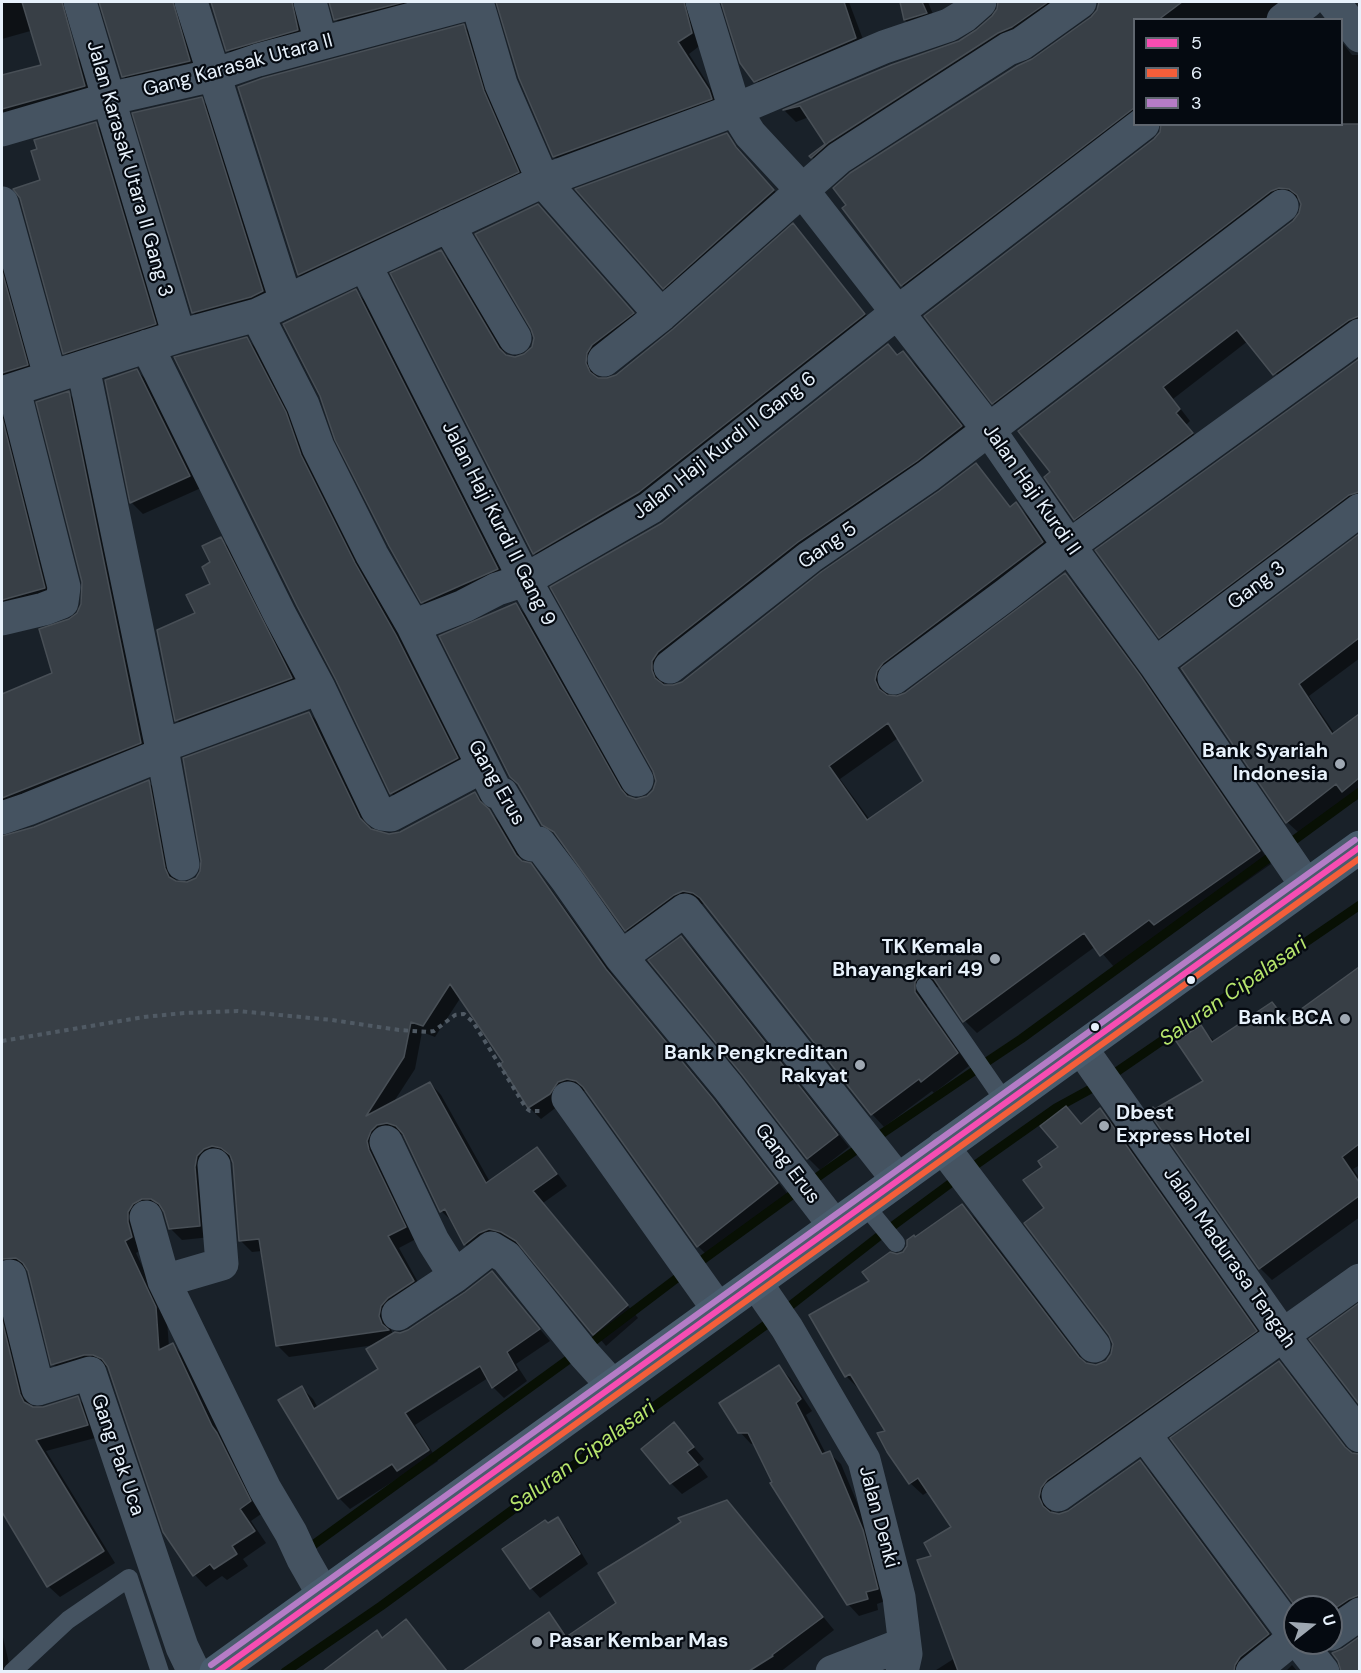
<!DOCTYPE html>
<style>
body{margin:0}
#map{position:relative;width:1361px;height:1673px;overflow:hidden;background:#192129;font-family:"DM Sans",sans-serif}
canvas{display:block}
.frame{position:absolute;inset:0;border:3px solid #e7f1fb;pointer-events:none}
.legend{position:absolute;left:1133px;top:18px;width:210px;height:108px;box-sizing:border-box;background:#050a11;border:2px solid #5f666f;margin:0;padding:8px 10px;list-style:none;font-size:18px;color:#e7f1fb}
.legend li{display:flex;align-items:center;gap:12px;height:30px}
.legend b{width:30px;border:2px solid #5f666f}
.north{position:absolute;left:1283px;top:1595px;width:60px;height:60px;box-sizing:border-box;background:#050a11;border:2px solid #5f666f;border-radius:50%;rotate:73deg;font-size:16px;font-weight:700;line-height:24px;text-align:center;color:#e7f1fb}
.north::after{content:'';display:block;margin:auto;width:21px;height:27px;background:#9fa8b2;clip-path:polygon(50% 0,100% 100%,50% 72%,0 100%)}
</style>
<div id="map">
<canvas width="1361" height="1673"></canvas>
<div class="frame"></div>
<ul class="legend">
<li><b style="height:8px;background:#f74db2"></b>5</li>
<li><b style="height:8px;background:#f45e3a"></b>6</li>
<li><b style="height:8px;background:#b57cc6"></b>3</li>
</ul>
<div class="north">U</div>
</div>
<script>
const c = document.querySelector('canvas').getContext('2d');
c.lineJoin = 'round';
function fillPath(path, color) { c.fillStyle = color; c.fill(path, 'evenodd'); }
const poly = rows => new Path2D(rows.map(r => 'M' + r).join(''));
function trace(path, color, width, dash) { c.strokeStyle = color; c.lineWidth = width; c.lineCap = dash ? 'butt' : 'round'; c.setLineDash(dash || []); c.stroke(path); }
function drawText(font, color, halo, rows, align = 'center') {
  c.font = font + ' "DM Sans",sans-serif'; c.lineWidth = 4.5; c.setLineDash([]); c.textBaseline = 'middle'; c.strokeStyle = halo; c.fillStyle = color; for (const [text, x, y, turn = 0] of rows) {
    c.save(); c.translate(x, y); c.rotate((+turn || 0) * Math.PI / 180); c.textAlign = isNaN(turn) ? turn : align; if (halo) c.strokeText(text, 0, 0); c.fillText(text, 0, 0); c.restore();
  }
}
fillPath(poly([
 [2,2,77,2,73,19,2,39],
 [166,2,188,2,201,72,135,87,123,76,173,24],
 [212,2,307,2,309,41,239,62,228,50],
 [331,2,457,2,347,31,336,19],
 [498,2,699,2,702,44,689,54,720,103,566,168,554,156,520,77],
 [723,2,849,2,867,50,767,92,741,62],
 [902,2,928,2,937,24,917,31,905,20],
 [1000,2,1075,2,823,168,812,157,827,144,809,117,796,122,785,111,891,66,956,44,977,31,999,9],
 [1100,2,1303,2,1280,20,1134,20,1134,124,913,297,902,285,1033,61,1092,18,1098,11],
 [464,26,475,37,529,183,310,286,299,275],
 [1342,42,1352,55,1360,55,1360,332,1286,385,1248,341,1173,399,1190,421,1186,425,1203,445,1086,530,1075,519,1046,477,1294,222,1300,214,1302,204,1300,199,1292,198,1005,414,993,403,1162,131,1342,124],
 [75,54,87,66,96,98,2,125,2,76,43,66],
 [201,99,212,110,274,303,204,324,193,312],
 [96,124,107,135,166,335,76,364,65,353,42,181],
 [727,135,784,202,675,299,664,288],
 [549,217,644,325,598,364,596,374,598,379,606,380,616,376,674,330,793,225,804,237,875,326,545,564,534,553,440,251,452,263,507,356,515,358,525,356,533,347],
 [2,244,38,377,2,391],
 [356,291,367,303,509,581,434,613,422,602],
 [247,339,258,350,468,769,402,804,391,793,337,679],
 [888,346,899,356,903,353,916,365,974,439,664,673,664,686,673,687,682,683,976,465,1012,508,1016,504,1028,516,1055,555,889,684,889,697,897,698,906,694,1065,575,1077,587,1152,689,1271,864,1167,937,1162,932,1114,967,1096,946,977,1033,965,1021,942,988,938,987,932,989,927,995,927,1006,969,1066,934,1093,932,1091,884,1127,872,1114,707,905,697,903,639,942,626,930,562,840,543,824,516,604,528,617,630,798,636,800,647,797,654,791,657,781,655,770,552,588,662,524],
 [898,738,925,782,870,820,840,779],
 [1360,360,1360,507,1171,648,1160,637,1097,550],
 [137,371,149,382,201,488,143,514,132,503,106,381],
 [68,393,80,405,152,754,2,816,2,696,54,674,69,621,78,615,82,605,84,589],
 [2,415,11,425,56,600,2,617],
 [1360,536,1360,658,1309,696,1335,734,1360,716,1360,798,1354,802,1348,796,1299,833,1287,822,1183,669],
 [220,539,231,549,302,688,187,731,177,720,197,614,212,584,212,563],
 [309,713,321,725,371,831,389,835,400,833,475,793,486,805,490,812,501,823,524,863,530,865,542,877,618,982,725,1112,789,1196,710,1258,698,1246,589,1092,579,1090,541,1119,529,1107,502,1065,505,1062,461,997,435,1037,422,1032,415,1069,393,1103,430,1083,441,1095,490,1182,537,1149,548,1161,567,1186,543,1203,638,1318,606,1346,525,1250,514,1243,477,1256,465,1244,453,1222,441,1211,406,1136,400,1134,416,1239,399,1248,424,1293,391,1329,393,1335,409,1331,466,1293,492,1273,550,1341,516,1364,527,1381,504,1398,493,1387,488,1378,415,1425,438,1461,409,1481,403,1475,350,1509,339,1498,280,1401,302,1388,313,1399,318,1408,380,1369,375,1345,289,1357,277,1345,262,1251,252,1252,240,1240,233,1159,224,1158,211,1237,182,1240,170,1228,164,1210,154,1210,143,1249,136,1253,167,1320,169,1347,173,1345,184,1357,261,1514,251,1521,266,1543,243,1559,248,1566,227,1580,222,1576,206,1587,195,1575,165,1532,109,1367,97,1366,65,1376,53,1364,29,1269,18,1269,2,1275,2,838,8,837,148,782,160,793,176,881,187,884,197,879],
 [681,938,693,949,849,1147,820,1170,808,1158,744,1075],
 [1360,969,1360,1165,1353,1169,1360,1179,1360,1217,1272,1280,1260,1268,1156,1111,1205,1081,1201,1027,1215,1042,1272,1004,1287,1021],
 [1066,1108,1082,1125,1100,1110,1112,1122,1268,1344,1053,1500,1051,1511,1052,1514,1060,1515,1069,1512,1140,1462,1152,1474,1280,1647,1251,1672,933,1672,955,1658,933,1556,953,1527,929,1491,923,1495,910,1483,887,1431,860,1387,858,1388,846,1376,871,1282,897,1256,904,1253,915,1239,962,1206,975,1218,1086,1364,1096,1366,1107,1362,1112,1354,1114,1344,1046,1209,1044,1167,1060,1147],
 [2,1303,7,1309,31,1407,43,1409,78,1398,89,1410,99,1437,46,1451,115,1563,60,1597,48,1586,2,1509],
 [1360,1305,1360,1402,1312,1339],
 [1279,1363,1291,1375,1351,1454,1360,1456,1360,1612,1331,1633,1331,1607,1297,1607],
 [779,1367,790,1378,812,1411,806,1415,826,1454,829,1453,841,1464,874,1543,888,1600,877,1604,878,1610,859,1616,848,1604,775,1483,755,1444,751,1444,740,1432],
 [674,1424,704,1459,698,1464,708,1477,682,1494,671,1483],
 [726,1501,739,1514,834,1630,784,1669,780,1672,465,1672,549,1614,568,1637,618,1603],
 [558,1519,567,1529,588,1564,540,1598,531,1588],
 [406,1621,418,1633,448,1672,329,1672,376,1632,383,1639],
 [2,1633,11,1672,2,1672],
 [1360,1639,1360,1672,1343,1672,1342,1651],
 [1292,1665,1298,1672,1285,1672]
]), '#0007');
trace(poly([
 [1286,846,1360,792],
 [985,1063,1021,1039,1277,852],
 [1109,1077,1360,905],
 [874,1139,974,1071],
 [967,1171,1056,1108,1098,1085],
 [809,1183,863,1145],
 [890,1228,959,1177],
 [694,1266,800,1189],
 [586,1347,685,1272],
 [307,1543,309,1548,576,1354],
 [285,1672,381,1606,767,1324,878,1237]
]), '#081004', 9);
const building = poly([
 [22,2,62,2,85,86,2,109,2,75,41,65,22,2],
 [99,2,173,2,190,61,122,77,99,2],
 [211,2,292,2,298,30,226,51,211,2],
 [329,2,404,2,334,20,329,2],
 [496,2,684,2,692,33,678,42,709,90,712,99,553,157,519,78,496,2],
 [721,2,844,2,856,38,754,82,740,63,721,2],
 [900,2,922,2,927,13,904,20,900,2],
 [998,2,1048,2,1012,27,998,33,829,142,811,158,809,156,825,144,800,106,783,110,891,65,959,41,976,30,992,16,997,9,998,2],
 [1099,2,1182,2,1158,20,1134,20,1134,108,901,286,842,208,846,205,833,188,850,173,1017,66,1032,59,1091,17,1097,10,1099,2],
 [464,24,484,91,519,172,298,275,238,87,263,78,464,24],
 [202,97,263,291,251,297,192,313,132,113,202,97],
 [96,122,156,324,63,354,20,198,13,189,40,180,31,151,37,149,34,140,96,122],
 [1161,124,1359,124,1359,316,1349,320,1273,375,1237,330,1163,387,1180,409,1176,413,1193,433,1074,520,1044,477,1050,472,1018,431,1293,221,1299,213,1301,204,1297,195,1289,189,1279,188,1271,191,992,404,924,316,1154,139,1160,132,1161,124],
 [727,133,736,147,774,190,663,289,575,189,727,133],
 [538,204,634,313,592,345,587,353,586,363,590,372,598,378,607,378,616,375,673,329,793,223,865,314,639,492,533,554,390,273,441,250,499,348,506,355,515,357,524,354,532,347,534,338,531,329,475,234,538,204],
 [2,271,28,365,2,373,2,271],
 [356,289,498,569,421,603,389,546,335,440,320,396,283,324,356,289],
 [247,337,286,412,301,455,355,563,396,635,458,758,390,794,336,680,297,606,174,357,247,337],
 [888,344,897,355,903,351,962,426,917,461,798,542,658,652,652,661,652,670,655,678,664,685,673,685,682,682,821,572,939,491,976,463,1010,507,1016,502,1043,542,883,663,877,671,875,680,879,689,887,695,897,696,905,693,1065,573,1140,675,1260,851,1154,925,1149,920,1100,956,1084,933,963,1022,934,979,925,975,919,976,915,982,915,992,958,1053,921,1082,919,1079,871,1115,700,898,693,893,683,891,674,895,625,931,554,832,542,825,518,784,510,777,439,636,516,603,621,789,627,796,636,799,647,796,653,790,656,781,653,771,550,587,662,523,888,344],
 [888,723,923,781,867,820,829,766,888,723],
 [1359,359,1359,492,1349,495,1159,638,1095,550,1359,359],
 [137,369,190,476,130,503,105,380,137,369],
 [69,391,141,743,2,798,2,694,52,673,39,629,69,619,77,613,81,604,82,582,36,402,69,391],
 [2,417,45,588,2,600,2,417],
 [1359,534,1359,638,1299,684,1332,734,1359,714,1359,778,1342,792,1336,784,1286,823,1181,668,1359,534],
 [221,537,292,678,175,721,157,630,195,613,186,595,210,584,202,567,210,562,202,546,221,537],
 [309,712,360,818,371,829,389,834,400,832,475,792,480,801,489,809,516,855,522,861,531,863,606,969,713,1099,778,1183,697,1247,583,1087,576,1081,567,1079,558,1082,550,1094,528,1108,500,1064,503,1062,450,984,423,1026,411,1022,404,1057,366,1116,430,1082,486,1183,537,1147,557,1174,533,1191,628,1305,593,1335,516,1241,501,1232,489,1229,479,1233,464,1245,445,1209,440,1212,403,1134,396,1126,387,1123,377,1125,371,1131,367,1141,369,1150,406,1227,388,1236,414,1281,388,1298,381,1306,379,1316,382,1324,389,1330,276,1346,259,1239,239,1241,233,1163,230,1155,221,1148,212,1146,204,1149,197,1156,195,1167,200,1226,169,1229,164,1212,159,1204,151,1199,142,1199,133,1204,128,1212,128,1222,132,1237,125,1241,156,1307,159,1350,173,1343,212,1426,217,1433,251,1501,240,1509,255,1531,232,1546,237,1554,214,1569,210,1564,193,1576,163,1532,108,1367,102,1359,93,1355,84,1355,51,1365,28,1271,23,1263,16,1258,2,1259,2,836,34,827,149,780,165,868,169,877,176,881,187,882,196,878,200,871,201,861,183,758,309,712],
 [681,936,838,1135,807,1159,743,1076,648,960,681,936],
 [1359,967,1359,1144,1342,1157,1359,1182,1359,1196,1259,1269,1148,1111,1153,1107,1155,1109,1203,1081,1176,1041,1201,1025,1212,1042,1272,1002,1286,1020,1359,967],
 [1066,1106,1081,1124,1100,1108,1257,1331,1047,1480,1041,1488,1039,1497,1043,1506,1050,1512,1059,1514,1068,1511,1140,1460,1269,1634,1240,1657,1235,1665,1234,1671,958,1671,917,1560,931,1556,924,1543,951,1527,918,1478,909,1484,887,1452,877,1433,885,1431,850,1374,845,1377,809,1315,869,1281,862,1272,890,1252,897,1254,903,1252,907,1246,907,1240,914,1235,915,1237,962,1204,1079,1357,1086,1363,1096,1365,1106,1361,1111,1354,1113,1344,1109,1335,1024,1223,1044,1208,1023,1180,1042,1167,1038,1161,1058,1147,1040,1126,1066,1106],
 [492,1271,540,1329,507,1352,517,1370,492,1388,480,1366,405,1413,429,1450,397,1471,392,1464,338,1499,278,1400,302,1386,314,1409,378,1369,366,1349,395,1332,400,1333,408,1330,465,1292,492,1271],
 [1359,1303,1359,1404,1309,1339,1359,1303],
 [2,1320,20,1394,24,1402,33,1407,43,1407,78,1396,88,1425,36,1440,104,1551,47,1587,2,1512,2,1320],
 [1279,1361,1345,1447,1352,1453,1359,1454,1359,1595,1349,1599,1331,1611,1331,1607,1296,1607,1170,1438,1279,1361],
 [779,1365,801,1399,796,1403,822,1454,830,1451,863,1530,878,1589,866,1592,868,1599,847,1605,770,1483,772,1482,748,1433,738,1433,719,1403,779,1365],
 [674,1422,694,1447,687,1452,698,1465,670,1484,641,1449,674,1422],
 [727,1500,823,1617,772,1655,773,1656,749,1671,463,1671,549,1612,566,1637,616,1603,598,1573,681,1522,678,1518,727,1500],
 [558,1517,580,1554,530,1589,502,1549,545,1520,548,1523,558,1517],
 [406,1619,447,1671,323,1671,377,1630,382,1638,406,1619],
 [1359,1637,1359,1671,1341,1671,1338,1661,1332,1653,1342,1649,1359,1637]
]);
fillPath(building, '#383f46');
trace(building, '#484f56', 1.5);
trace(poly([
 [2,1041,144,1017,184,1013,238,1011,332,1020,399,1030,428,1032,434,1031,455,1015,464,1014,473,1022,526,1108,530,1111,540,1111]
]), '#505a64', 4, [4.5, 4.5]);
trace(poly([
 [925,986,1005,1102],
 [864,1204,896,1243],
 [12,1672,68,1620,129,1578,160,1672]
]), '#455361', 18);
trace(poly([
 [80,2,179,336],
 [191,2,286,301],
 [310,2,321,43],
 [477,2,501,84,543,181,661,315],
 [702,2,735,110,750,134,802,190,989,430,1069,546,1155,664,1306,885],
 [1333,2,1360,36],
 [1283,20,1307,2],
 [2,130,108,99,214,75,258,60,475,2],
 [2,203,50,376],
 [448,225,515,338],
 [365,265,525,580,637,780],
 [257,315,303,405,318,447,372,555,413,626,496,792,502,794,532,845,539,843,567,880,621,957,728,1087,834,1225],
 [147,346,280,615,319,688,377,810,382,814,391,815,483,766],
 [604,360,661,315,839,158,1008,49,1021,44,1080,2],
 [2,393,179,336,257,315,543,181,735,110,884,47,949,25,964,16,980,2],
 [2,619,44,609,62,602,64,587,14,390],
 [413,626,464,606,497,589,525,580,650,508,898,312,1143,124],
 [1155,664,1360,510],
 [670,667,810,557,928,476,1282,206],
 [894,678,1007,594,1069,546,1360,335],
 [162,746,319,688],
 [163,754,183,864],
 [2,818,28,809,163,754,83,367],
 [621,957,685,910,898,1180],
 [1081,1048,1282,1334,1360,1436],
 [568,1098,718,1309],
 [386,1142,433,1241,455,1276,491,1248,506,1257,584,1354,612,1385],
 [943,1147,1094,1346],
 [146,1217,164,1281,265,1489,291,1533,303,1559,323,1594],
 [2,1278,10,1276,38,1389,90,1373,182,1647,194,1672],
 [164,1281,222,1264,214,1165],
 [756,1283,787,1328,864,1460,899,1597,906,1654,902,1672],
 [398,1314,455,1276],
 [1058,1495,1144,1434],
 [1331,1634,1360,1614],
 [1300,1643,1323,1672],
 [832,1672,904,1644],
 [1252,1672,1295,1637,1144,1434,1360,1280]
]), '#455361', 33);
trace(poly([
 [216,1672,1360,847]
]), '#495c6d', 33);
trace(poly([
 [217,1672,1360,847]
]), '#f74db2', 6);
trace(poly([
 [232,1672,1360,858]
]), '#f45e3a', 6);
trace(poly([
 [211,1665,1355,840]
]), '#b57cc6', 6);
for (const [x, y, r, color] of [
 [1340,764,6,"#9fa8b2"],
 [995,959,6,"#9fa8b2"],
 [1191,980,5,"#e7f1fb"],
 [1345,1019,6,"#9fa8b2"],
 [1095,1027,5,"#e7f1fb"],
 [860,1065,6,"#9fa8b2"],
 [1104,1126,6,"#9fa8b2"],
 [537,1642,6,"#9fa8b2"]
]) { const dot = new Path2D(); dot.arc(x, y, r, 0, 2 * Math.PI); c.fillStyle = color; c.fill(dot); trace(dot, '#050a11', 2); }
drawText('20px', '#e7f1fb', '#050a11', [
 ["Gang Karasak Utara II",238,66,-15],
 ["Jalan Karasak Utara II Gang 3",129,169,74],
 ["Jalan Haji Kurdi II Gang 6",725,446,-38],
 ["Jalan Haji Kurdi II",1031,490,55],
 ["Jalan Haji Kurdi II Gang 9",498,524,63],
 ["Gang 5",828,546,-35],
 ["Gang 3",1257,586,-37],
 ["Gang Erus",496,783,60],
 ["Gang Erus",787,1164,53],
 ["Jalan Madurasa Tengah",1229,1258,55],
 ["Gang Pak Uca",117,1455,71],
 ["Jalan Denki",878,1517,75]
]);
drawText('bold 20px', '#e7f1fb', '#050a11', [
 ["Bank Syariah",1328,752],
 ["Indonesia",1328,775],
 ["TK Kemala",983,948],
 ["Bhayangkari 49",983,971],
 ["Bank BCA",1333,1019],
 ["Bank Pengkreditan",848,1054],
 ["Rakyat",848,1077],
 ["Dbest",1116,1114,"left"],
 ["Express Hotel",1116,1137,"left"],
 ["Pasar Kembar Mas",549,1642,"left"]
], 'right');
drawText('italic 21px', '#b6e46b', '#050a11', [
 ["Saluran Cipalasari",1234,992,-35],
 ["Saluran Cipalasari",583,1457,-36]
]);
</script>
